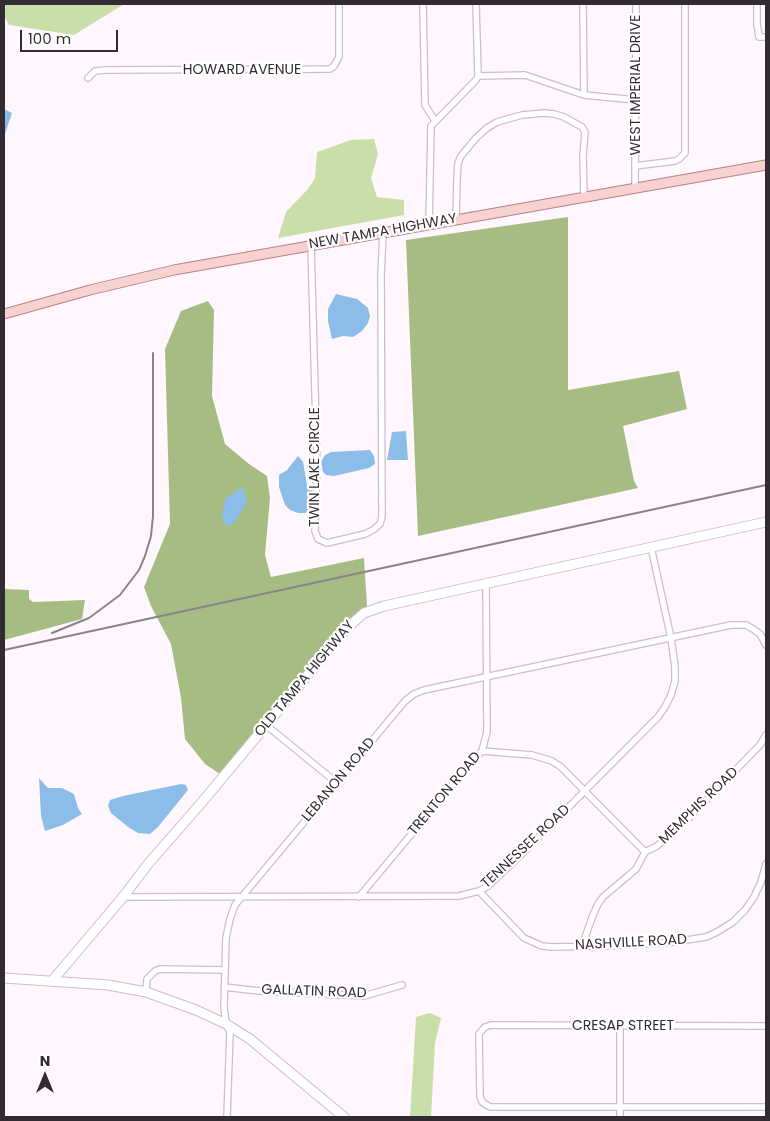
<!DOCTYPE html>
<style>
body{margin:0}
#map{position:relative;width:770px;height:1121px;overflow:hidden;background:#fff6fe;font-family:Poppins,sans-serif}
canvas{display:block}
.frame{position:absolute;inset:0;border:5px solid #332b33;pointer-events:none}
.north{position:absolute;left:20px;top:1051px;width:50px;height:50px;-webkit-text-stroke:4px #fff;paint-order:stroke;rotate:0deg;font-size:14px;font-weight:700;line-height:20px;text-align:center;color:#332b33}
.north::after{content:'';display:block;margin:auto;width:18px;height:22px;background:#332b33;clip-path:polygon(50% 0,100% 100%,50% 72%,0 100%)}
.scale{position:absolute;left:20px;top:30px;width:98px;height:22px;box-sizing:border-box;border:2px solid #332b33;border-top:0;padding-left:6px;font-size:15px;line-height:18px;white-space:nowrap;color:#332b33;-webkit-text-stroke:4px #fff;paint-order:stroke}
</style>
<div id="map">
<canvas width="770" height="1121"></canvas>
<div class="frame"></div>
<div class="north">N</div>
<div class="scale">100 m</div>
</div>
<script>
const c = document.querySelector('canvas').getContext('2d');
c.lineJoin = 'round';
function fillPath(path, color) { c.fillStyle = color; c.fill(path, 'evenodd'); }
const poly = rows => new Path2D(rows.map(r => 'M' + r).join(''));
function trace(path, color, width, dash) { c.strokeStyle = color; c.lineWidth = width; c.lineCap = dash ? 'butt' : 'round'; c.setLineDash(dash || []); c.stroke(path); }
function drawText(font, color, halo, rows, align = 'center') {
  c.font = font + ' Poppins,sans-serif'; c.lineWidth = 4.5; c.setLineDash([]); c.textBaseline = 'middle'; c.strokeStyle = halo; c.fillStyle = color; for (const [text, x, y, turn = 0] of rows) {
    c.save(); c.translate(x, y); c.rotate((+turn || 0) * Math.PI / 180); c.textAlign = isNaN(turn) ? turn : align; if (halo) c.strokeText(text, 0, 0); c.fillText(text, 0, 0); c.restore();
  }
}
fillPath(poly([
 [4,4,124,4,74,35,9,25,4,16],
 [374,139,378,154,371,178,377,197,404,200,404,215,278,238,286,212,308,189,315,178,317,152,351,140],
 [430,1013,441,1018,435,1043,431,1117,410,1117,416,1017]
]), '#cadea9');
fillPath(poly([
 [568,217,568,390,679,371,687,409,623,426,634,481,638,488,418,536,406,240],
 [208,301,214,310,212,396,225,444,249,464,267,476,270,498,265,555,271,577,364,558,367,606,353,617,322,650,220,774,205,764,185,739,181,698,171,644,151,606,144,587,170,524,165,349,181,311],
 [4,589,29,590,29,599,33,602,85,600,82,619,4,640]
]), '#a6bc83');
fillPath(poly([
 [4,109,12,113,4,137],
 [336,294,357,299,368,308,370,316,368,323,362,331,353,337,343,336,332,339,328,321,328,309],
 [406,431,408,460,387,460,392,432],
 [370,450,374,456,375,464,369,468,334,476,326,475,323,472,321,462,325,455,331,452],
 [298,456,303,462,307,485,313,491,311,509,306,513,298,513,290,510,285,505,279,487,279,475,287,470],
 [243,487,247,502,236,521,227,527,222,518,225,499],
 [39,778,48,788,62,788,74,794,78,808,82,814,63,825,45,831,41,816],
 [181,784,186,785,188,790,158,827,150,834,138,833,128,827,111,813,108,806,110,800,123,796]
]), '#8cbde8');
const street = poly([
 [423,4,425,105,435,121],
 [476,4,478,76],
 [583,4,584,95],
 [757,4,757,24,759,37,766,37],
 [478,76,525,75,584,95,636,100],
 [88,78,95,71,106,70,330,69,334,66,339,57,339,4],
 [635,166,675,161,679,159,685,153,685,4],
 [635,187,636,4],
 [456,219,457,180,458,163,461,156,476,138,487,128,497,122,522,115,544,113,554,114,564,117,582,127,585,132,583,156,584,197],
 [429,225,431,126,476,80,478,76],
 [311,245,317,464,315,531,318,539,327,543,365,534,373,530,380,524,382,517,381,275,383,233],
 [266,725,337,783],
 [482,751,532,755,552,761,561,767,645,852],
 [479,891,524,938,542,946,552,947,608,946,674,942,706,937,717,932,733,922,745,910,754,897,761,882,766,864],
 [123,897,459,896,479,891,488,886,528,848,658,717,665,707,671,695,675,681,675,667,671,638,651,547],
 [359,897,474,759,482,751,487,732,486,584],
 [582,946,593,915,598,904,603,897,636,869,645,852,657,846,689,818,760,745,766,735],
 [224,987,259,991,364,996,402,985],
 [146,992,147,979,155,971,160,969,225,970],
 [766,1026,491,1025,485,1027,479,1034,480,1096,482,1102,490,1107,766,1107],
 [620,1027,620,1117],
 [227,1117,230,1032,226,1024,224,1007,226,938,230,919,235,905,405,701,414,694,424,690,731,625,746,625,753,629,760,634,766,645]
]);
const secondary = poly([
 [4,978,108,985,146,992,196,1010,226,1024,250,1039,344,1117],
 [52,981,123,897,148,864,203,801,346,629,364,613,384,606,766,522]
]);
const primary = poly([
 [4,314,90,290,174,270,766,165]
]);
trace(street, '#d0bace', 8);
trace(secondary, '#d0bace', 11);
trace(primary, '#b18386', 11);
trace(street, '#fff', 5.5);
trace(secondary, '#fff', 9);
trace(primary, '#f9d1d1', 9);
trace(poly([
 [52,633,89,618,120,595,139,570,145,556,151,536,153,516,153,353],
 [4,650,766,485]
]), '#8b838b', 2);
drawText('14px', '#332b33', '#fff', [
 ["HOWARD AVENUE",242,70],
 ["WEST IMPERIAL DRIVE",636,85,-90],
 ["NEW TAMPA HIGHWAY",383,232,-10],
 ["TWIN LAKE CIRCLE",315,467,-90],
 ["OLD TAMPA HIGHWAY",305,679,-50],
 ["LEBANON ROAD",339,780,-50],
 ["TRENTON ROAD",445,794,-50],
 ["MEMPHIS ROAD",699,806,-44],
 ["TENNESSEE ROAD",526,847,-43],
 ["NASHVILLE ROAD",631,943,-3],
 ["GALLATIN ROAD",314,992,2],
 ["CRESAP STREET",623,1026]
]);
</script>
